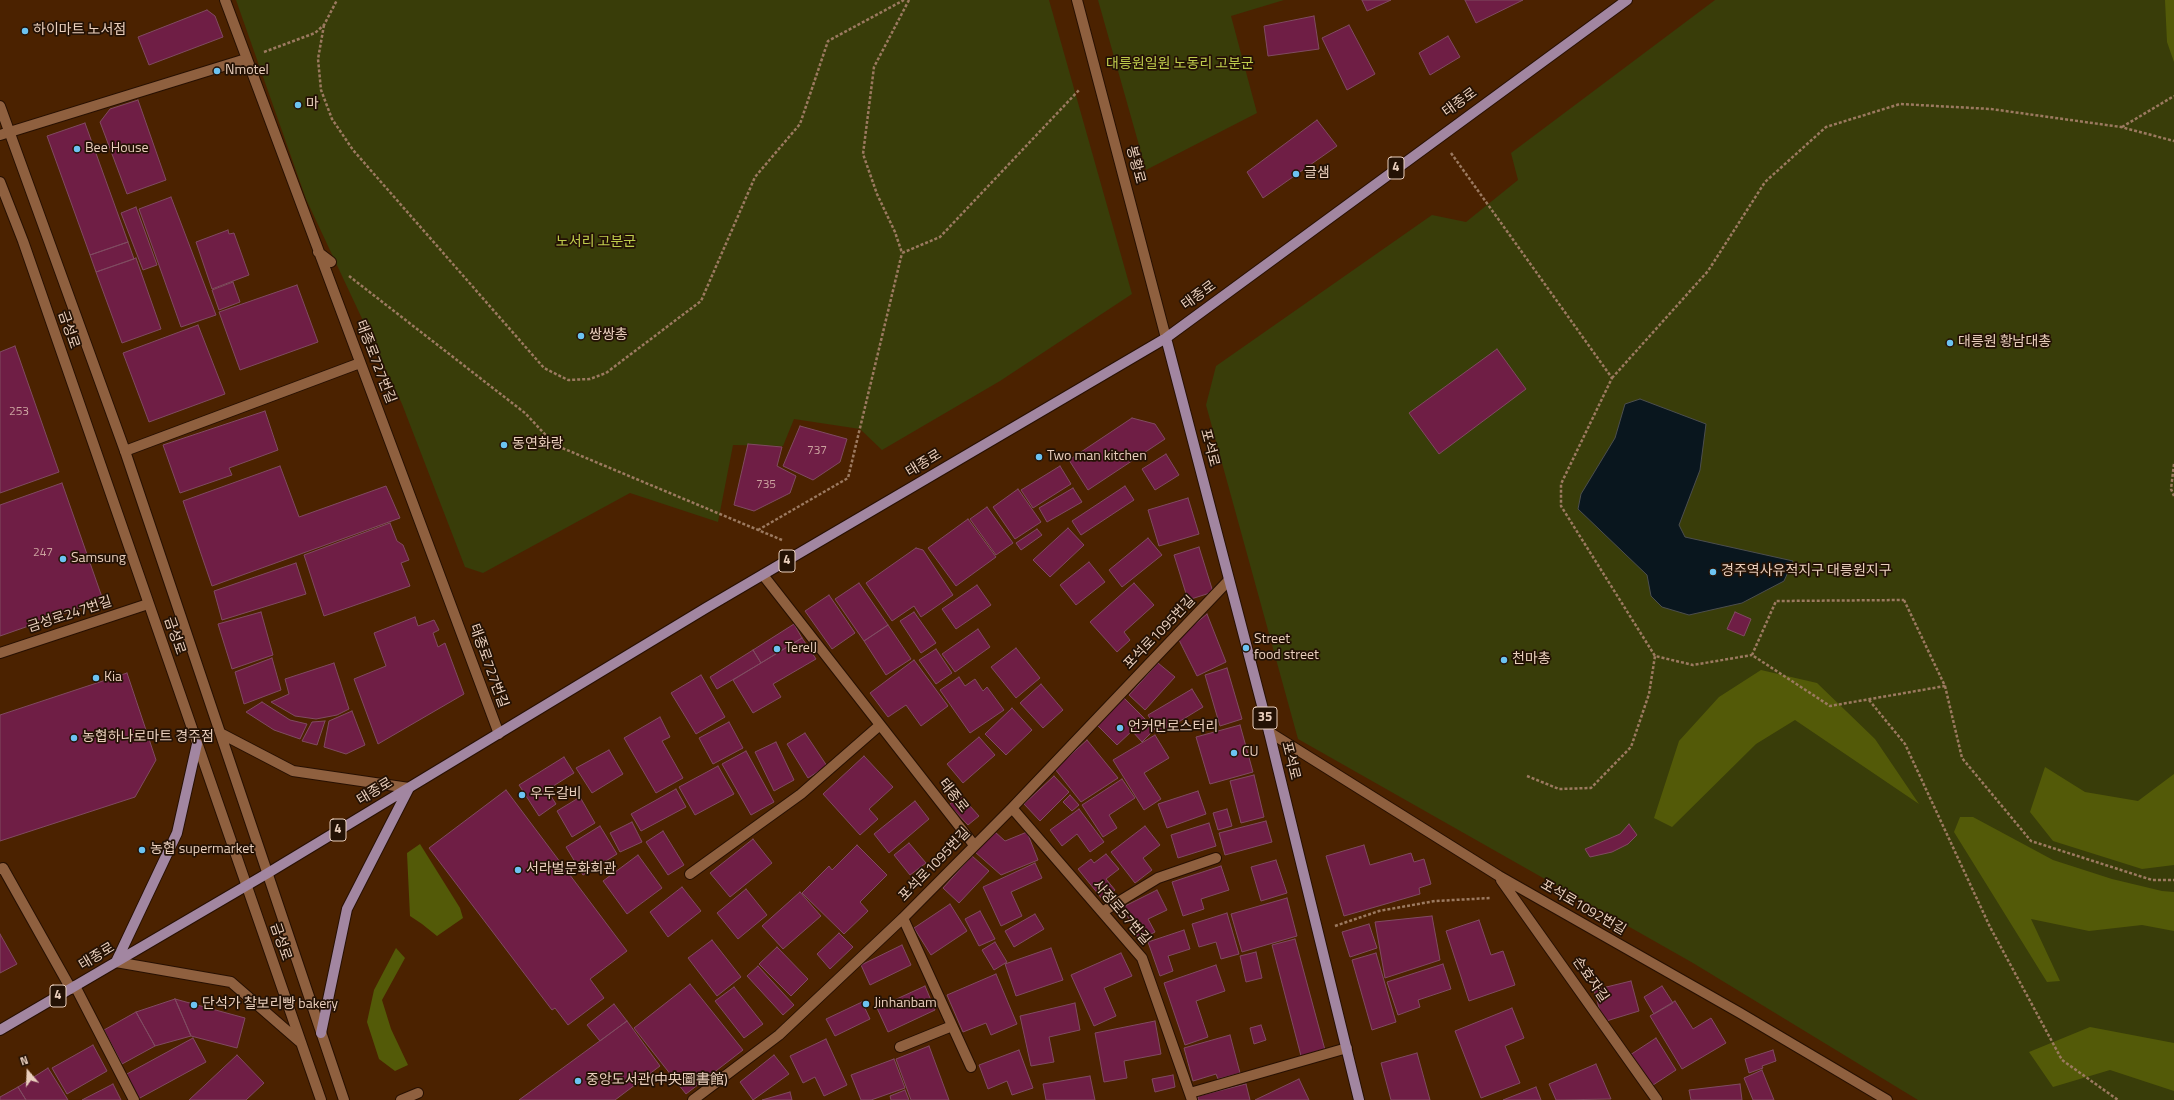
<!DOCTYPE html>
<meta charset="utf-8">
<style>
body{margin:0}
#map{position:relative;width:2174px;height:1100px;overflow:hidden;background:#4b2200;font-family:"Titillium Web",sans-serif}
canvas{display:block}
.north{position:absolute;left:8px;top:1052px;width:40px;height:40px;-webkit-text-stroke:3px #241205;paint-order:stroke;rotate:341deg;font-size:11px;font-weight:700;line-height:16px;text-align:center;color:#eacfbd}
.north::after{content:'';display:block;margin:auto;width:14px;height:18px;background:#eacfbd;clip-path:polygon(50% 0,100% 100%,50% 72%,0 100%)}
</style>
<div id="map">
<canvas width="2174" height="1100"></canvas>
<div class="north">N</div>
</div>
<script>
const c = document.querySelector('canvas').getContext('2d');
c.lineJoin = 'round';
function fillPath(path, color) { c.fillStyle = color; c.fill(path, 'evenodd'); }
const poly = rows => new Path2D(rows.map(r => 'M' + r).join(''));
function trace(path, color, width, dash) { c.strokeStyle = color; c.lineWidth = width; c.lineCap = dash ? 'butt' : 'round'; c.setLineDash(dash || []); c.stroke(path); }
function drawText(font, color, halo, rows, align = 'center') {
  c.font = font + ' "Titillium Web","Noto Sans KR",sans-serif'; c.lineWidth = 3.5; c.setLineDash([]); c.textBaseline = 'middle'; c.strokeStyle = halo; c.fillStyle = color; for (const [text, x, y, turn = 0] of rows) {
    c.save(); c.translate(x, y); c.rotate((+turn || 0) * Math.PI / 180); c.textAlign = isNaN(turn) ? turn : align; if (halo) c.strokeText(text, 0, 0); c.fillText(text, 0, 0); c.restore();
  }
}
fillPath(poly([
 [236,0,1049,0,1132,294,1000,381,882,450,860,429,794,419,783,446,733,445,718,522,630,493,483,573,465,567,402,404,306,199],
 [1098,0,1284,0,1231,16,1257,113,1146,170],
 [1715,0,2174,0,2174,1100,1918,1100,1693,963,1298,739,1206,405,1216,366,1432,215,1466,222,1518,180,1511,153]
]), '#393d09');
fillPath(poly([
 [2165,0,2174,0,2174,62,2167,42],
 [1761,670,1817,683,1875,739,1919,804,1795,720,1756,744,1672,827,1654,818,1679,741,1719,697],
 [2045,767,2085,792,2138,801,2174,774,2174,865,2142,869,2053,841,2030,812],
 [1960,817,1973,817,2053,860,2112,879,2162,891,2174,892,2174,931,2142,925,2089,931,2031,919,2060,981,2047,982,1954,832],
 [420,844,460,908,463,918,437,936,422,924,410,916,407,853],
 [396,948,405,958,382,1000,391,1029,408,1065,395,1071,379,1059,367,1022,374,990],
 [2090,1027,2174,1043,2174,1091,2110,1070,2053,1087,2029,1052]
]), '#535a08');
const water = poly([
 [1640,399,1706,424,1700,470,1679,525,1685,537,1793,561,1784,581,1742,603,1689,615,1662,607,1651,596,1647,575,1578,509,1581,494,1615,438,1625,404,1640,399]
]);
fillPath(water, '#09161e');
trace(water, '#4c4e4e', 1);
const building = poly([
 [1362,0,1391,0,1367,11,1362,0],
 [1465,0,1523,0,1476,23,1465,0],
 [207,10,215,16,223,37,149,65,138,37,207,10],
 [1314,16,1319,49,1268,56,1264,26,1314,16],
 [1349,25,1375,74,1347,90,1322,38,1349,25],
 [1448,36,1460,57,1430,75,1419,53,1448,36],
 [138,100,166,180,127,194,100,122,110,109,138,100],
 [1317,120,1337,146,1263,198,1247,172,1317,120],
 [85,123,128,242,90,255,47,136,85,123],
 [171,197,216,315,181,327,139,209,171,197],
 [136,207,157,265,143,270,121,213,136,207],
 [228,230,229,234,234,233,249,275,212,289,196,242,228,230],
 [128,242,134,259,96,272,90,255,128,242],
 [136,258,161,329,122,343,96,272,136,258],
 [233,282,240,302,219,310,212,290,233,282],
 [297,285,318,342,240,370,219,312,297,285],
 [198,325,225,394,149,422,123,353,198,325],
 [15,346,59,472,0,493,0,352,15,346],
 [1497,349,1526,389,1439,454,1409,413,1497,349],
 [265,411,278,450,229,468,232,475,180,493,163,445,265,411],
 [1132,418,1155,424,1165,439,1088,490,1069,460,1132,418],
 [800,426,847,439,840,462,813,480,783,466,800,426],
 [748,444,782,447,777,466,796,476,790,493,754,511,734,505,748,444],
 [1166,454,1179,475,1155,490,1142,469,1166,454],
 [280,466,299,517,386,486,400,518,212,586,183,501,280,466],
 [1060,466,1071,484,1033,508,1021,490,1060,466],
 [62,483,103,600,0,636,0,505,62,483],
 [1125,486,1134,500,1081,535,1072,521,1125,486],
 [1073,488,1082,502,1047,522,1039,508,1073,488],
 [1018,489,1041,522,1015,539,993,507,1018,489],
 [1188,498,1199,534,1159,546,1148,510,1188,498],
 [987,507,1013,543,996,555,970,519,987,507],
 [968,519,996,557,956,586,928,548,968,519],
 [390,523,397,541,403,545,409,560,401,563,410,586,324,616,304,555,390,523],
 [1068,528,1084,545,1050,577,1033,560,1068,528],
 [1037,529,1042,535,1021,550,1016,543,1037,529],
 [1148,538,1162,555,1122,587,1109,570,1148,538],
 [1199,547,1213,592,1188,600,1174,555,1199,547],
 [916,548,923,550,953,595,921,617,914,606,892,621,866,583,916,548],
 [1089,562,1105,582,1076,605,1060,585,1089,562],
 [296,563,306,594,222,620,214,591,296,563],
 [859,583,888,625,864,641,835,599,859,583],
 [1134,583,1154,605,1124,632,1130,640,1117,652,1090,622,1134,583],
 [977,585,991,605,956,629,942,609,977,585],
 [829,595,855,633,832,649,805,611,829,595],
 [261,612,273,655,232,669,218,624,261,612],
 [914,612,936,643,921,653,900,621,914,612],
 [1735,612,1751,619,1744,636,1727,629,1735,612],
 [1207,614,1226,662,1197,676,1178,638,1207,614],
 [415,617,418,626,434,620,439,630,433,633,438,647,445,643,464,694,378,744,354,679,386,666,374,633,415,617],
 [794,624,802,638,761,663,753,650,794,624],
 [888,625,911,659,886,675,864,641,888,625],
 [978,629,990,647,955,672,942,654,978,629],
 [802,638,816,659,773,684,781,697,753,713,733,680,802,638],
 [1016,648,1040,678,1016,698,991,667,1016,648],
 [936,649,952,673,936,684,919,660,936,649],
 [753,650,761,663,717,689,710,677,753,650],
 [272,658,281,690,244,704,235,672,272,658],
 [914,660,948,706,921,726,906,705,888,717,870,693,914,660],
 [334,663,349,709,337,715,316,719,295,716,271,702,289,694,285,679,334,663],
 [1158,663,1175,677,1145,710,1129,695,1158,663],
 [1227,668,1242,719,1220,726,1205,675,1227,668],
 [127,673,156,760,135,797,0,841,0,715,127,673],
 [701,675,725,717,696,734,671,693,701,675],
 [959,677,965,686,975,679,983,691,987,687,1004,710,970,733,940,690,959,677],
 [1041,684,1063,710,1043,728,1020,703,1041,684],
 [1192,689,1203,707,1159,734,1148,715,1192,689],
 [1123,697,1155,729,1142,742,1132,731,1117,745,1095,723,1123,697],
 [262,702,290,720,307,724,300,739,274,730,246,712,262,702],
 [1012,708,1032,730,1006,755,985,734,1012,708],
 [352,711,365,745,346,754,324,747,329,721,352,711],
 [660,717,670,737,662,741,683,778,656,793,624,738,660,717],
 [325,721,317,745,302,741,312,722,325,721],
 [729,722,743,748,713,764,699,738,729,722],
 [1240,725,1253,772,1210,784,1196,737,1240,725],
 [805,733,827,766,808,778,787,744,805,733],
 [1155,735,1169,758,1144,773,1161,799,1144,810,1113,760,1155,735],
 [979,737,995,755,963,783,947,764,979,737],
 [1087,740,1118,778,1081,802,1055,769,1087,740],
 [776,742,794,780,774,791,755,752,776,742],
 [609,750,623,774,592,793,576,768,609,750],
 [746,751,774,802,751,815,722,764,746,751],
 [864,756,893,787,869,809,878,819,860,835,823,794,864,756],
 [564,757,574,773,547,790,556,804,539,816,519,785,564,757],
 [718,766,734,794,695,815,679,787,718,766],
 [1254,775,1264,817,1241,823,1230,781,1254,775],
 [1054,776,1069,792,1040,821,1024,804,1054,776],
 [1122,779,1135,798,1109,815,1117,828,1103,837,1082,805,1122,779],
 [676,789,686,807,641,831,631,814,676,789],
 [506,790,627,951,590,979,604,998,568,1025,555,1008,552,1010,429,848,506,790],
 [1198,791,1206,814,1167,828,1158,804,1198,791],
 [960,795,979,816,968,825,949,805,960,795],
 [1070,795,1079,805,1072,811,1063,802,1070,795],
 [580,797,595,823,572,837,557,811,580,797],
 [915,801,929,819,889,853,874,834,915,801],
 [1079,809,1104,842,1090,852,1077,834,1062,846,1050,830,1079,809],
 [1227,809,1232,826,1218,830,1213,813,1227,809],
 [1266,821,1272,842,1225,855,1219,833,1266,821],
 [632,822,642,842,620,852,610,833,632,822],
 [1209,823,1216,846,1178,858,1171,835,1209,823],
 [1629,824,1637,835,1628,844,1612,852,1590,857,1585,849,1620,834,1629,824],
 [600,826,617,854,583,875,566,847,600,826],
 [1145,826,1160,845,1143,858,1152,870,1135,883,1111,852,1145,826],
 [663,831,684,865,668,875,646,842,663,831],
 [994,831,1005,841,1027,832,1038,860,1001,875,975,852,994,831],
 [753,839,772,863,730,897,710,873,753,839],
 [909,843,926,863,910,875,894,855,909,843],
 [857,845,887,875,860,902,868,911,844,934,802,893,829,866,832,870,857,845],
 [1364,845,1370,865,1411,853,1414,862,1424,859,1431,884,1419,888,1420,894,1344,916,1326,856,1364,845],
 [1106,854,1119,869,1106,879,1115,890,1103,900,1078,869,1091,859,1094,863,1106,854],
 [638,855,662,888,627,914,603,881,638,855],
 [972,856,989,871,959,903,943,888,972,856],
 [1276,860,1287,893,1261,901,1251,867,1276,860],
 [1035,863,1042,878,1011,892,1022,916,1001,926,983,887,1035,863],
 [1221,866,1229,890,1201,899,1204,909,1183,916,1172,882,1221,866],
 [682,887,701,911,668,937,650,912,682,887],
 [746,889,767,915,738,939,717,913,746,889],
 [1157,890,1167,910,1148,919,1155,932,1139,940,1123,907,1157,890],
 [800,892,821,916,783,949,762,926,800,892],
 [1287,898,1297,936,1242,952,1231,914,1287,898],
 [950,904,967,931,931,955,914,928,950,904],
 [980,911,995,939,979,946,965,919,980,911],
 [1227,913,1239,954,1221,959,1216,942,1199,947,1192,924,1227,913],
 [1035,914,1044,929,1014,947,1005,931,1035,914],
 [1432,916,1440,960,1385,978,1375,922,1432,916],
 [1479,920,1491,955,1503,951,1515,985,1469,1001,1446,931,1479,920],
 [1369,924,1377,948,1350,957,1342,932,1369,924],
 [1184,930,1190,949,1168,956,1173,971,1160,976,1148,942,1184,930],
 [839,933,853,947,830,969,817,954,839,933],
 [0,934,17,964,0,973,0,934],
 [1295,939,1325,1050,1301,1056,1272,945,1295,939],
 [712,940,741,977,717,996,688,958,712,940],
 [995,942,1007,962,994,970,982,950,995,942],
 [902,945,911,965,870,985,861,965,902,945],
 [777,947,808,979,791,996,759,964,777,947],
 [1051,948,1063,980,1016,996,1005,964,1051,948],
 [1256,952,1262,978,1246,982,1240,956,1256,952],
 [1121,953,1132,976,1104,988,1116,1016,1094,1026,1071,975,1121,953],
 [1376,953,1396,1022,1372,1030,1352,960,1376,953],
 [1443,964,1451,989,1418,1000,1420,1007,1398,1015,1387,982,1443,964],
 [1216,965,1225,991,1196,1001,1208,1037,1185,1045,1164,983,1216,965],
 [758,966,794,1005,783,1015,747,976,758,966],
 [996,974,1017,1024,991,1035,986,1023,963,1032,947,995,996,974],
 [1631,981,1639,1011,1603,1022,1594,990,1631,981],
 [690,984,743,1050,686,1094,634,1028,690,984],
 [925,986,935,1010,888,1032,877,1008,925,986],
 [1662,986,1673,1003,1654,1014,1644,997,1662,986],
 [734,987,763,1024,744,1038,715,1001,734,987],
 [175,999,191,1036,155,1046,136,1012,175,999],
 [175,999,245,1018,237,1048,191,1036,175,999],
 [1675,1001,1693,1029,1711,1018,1726,1043,1682,1069,1650,1016,1675,1001],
 [862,1002,870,1019,835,1036,826,1019,862,1002],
 [1075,1003,1080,1030,1049,1037,1054,1062,1031,1066,1020,1016,1075,1003],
 [614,1004,627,1021,600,1041,587,1025,614,1004],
 [1512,1008,1524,1038,1505,1046,1520,1083,1481,1098,1455,1031,1512,1008],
 [136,1012,155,1046,122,1064,104,1030,136,1012],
 [627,1021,660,1066,615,1100,519,1100,627,1021],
 [1155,1021,1161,1054,1124,1061,1127,1078,1104,1082,1095,1033,1155,1021],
 [1261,1025,1266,1040,1254,1044,1250,1028,1261,1025],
 [1230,1035,1240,1073,1218,1079,1216,1074,1193,1081,1184,1048,1230,1035],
 [193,1038,206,1062,138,1099,125,1075,193,1038],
 [1656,1038,1676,1070,1650,1087,1630,1055,1656,1038],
 [826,1039,847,1085,824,1096,815,1077,803,1083,790,1056,826,1039],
 [93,1045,107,1071,67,1094,52,1068,93,1045],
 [929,1046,949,1100,911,1100,896,1059,929,1046],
 [1019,1050,1033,1088,1012,1095,1007,1081,988,1089,979,1065,1019,1050],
 [1773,1050,1776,1061,1762,1066,1763,1068,1749,1073,1745,1059,1773,1050],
 [1417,1053,1430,1100,1391,1100,1381,1063,1417,1053],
 [237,1055,264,1083,246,1100,189,1100,237,1055],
 [774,1055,789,1074,753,1100,740,1082,774,1055],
 [894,1059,905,1088,871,1100,861,1100,851,1075,894,1059],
 [1596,1064,1611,1099,1556,1100,1549,1084,1596,1064],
 [48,1068,68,1100,26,1100,18,1087,48,1068],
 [1762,1070,1774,1100,1753,1100,1744,1078,1762,1070],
 [1173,1075,1175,1087,1155,1092,1152,1079,1173,1075],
 [1090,1076,1095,1100,1046,1100,1043,1084,1090,1076],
 [1299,1079,1309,1100,1255,1100,1299,1079],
 [113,1084,121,1100,82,1100,113,1084],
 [1246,1084,1250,1100,1198,1100,1198,1096,1246,1084],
 [1740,1084,1742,1100,1691,1100,1689,1090,1740,1084],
 [18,1087,26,1100,0,1100,0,1097,18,1087],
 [1536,1087,1541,1100,1503,1100,1536,1087],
 [905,1090,909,1100,891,1100,890,1096,905,1090],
 [790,1092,792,1100,762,1100,790,1092]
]);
fillPath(building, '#6f1e45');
trace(building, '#804b61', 1);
const lane = poly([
 [0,869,3,868,71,989],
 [75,986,134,1100],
 [401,1100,418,1093]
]);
const street = poly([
 [225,0,499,734],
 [0,135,246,59],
 [318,252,331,262],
 [125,451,360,363],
 [763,575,974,845],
 [0,653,148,604],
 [1269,732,1499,876,1740,1013,1887,1100],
 [1012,808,1142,958,1192,1100],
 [690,874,801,794,880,725],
 [1501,880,1657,1100],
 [1102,912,1158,878,1216,858],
 [903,918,971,1067],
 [900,1047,952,1026],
 [1190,1093,1347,1048],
 [693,1100,779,1035,903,918,1012,808,1229,580]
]);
const secondary = poly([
 [1077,0,1166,338],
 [0,106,125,451,344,1100],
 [0,182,23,241,321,1100],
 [222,734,293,771,409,788],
 [116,962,231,982,300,1042]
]);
const primary = poly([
 [1166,338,1269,732,1359,1100],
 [116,962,177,833,197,744],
 [0,1030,268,873,706,608,1166,338,1627,0],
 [321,1033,347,909,409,788]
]);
trace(lane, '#271002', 12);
trace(street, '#271002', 12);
trace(secondary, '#271002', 12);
trace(primary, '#271002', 12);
trace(poly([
 [909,0,874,67,863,154,877,194,895,232,902,253,940,237,1080,89],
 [324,25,318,59,321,90,332,119,353,150,544,368,568,380,590,379,606,373,701,301,755,177,800,124,828,41,904,0],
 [264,52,315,33,324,25,337,0],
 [2122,127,2174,96],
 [1451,153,1612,378,1561,484,1561,506,1655,656,1693,665,1752,655],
 [349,276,525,413,555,445,782,540],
 [1612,378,1708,271,1765,182,1826,127,1900,104,1991,109,2121,127,2174,141],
 [2174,464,2171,489,2174,496],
 [758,530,848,478,902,253],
 [1904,600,1945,686,1830,706,1752,655,1776,601,1904,600],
 [1945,686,1962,758,2031,841,2152,880,2174,880],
 [1869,700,1905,744,1990,927,2062,1060,2118,1100],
 [1527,776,1559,789,1591,788,1631,747,1649,694,1655,656],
 [1335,926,1379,911,1435,901,1491,898]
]), '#9c7a60', 2.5, [3, 2]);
trace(lane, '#8f603f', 10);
trace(street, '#8f603f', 10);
trace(secondary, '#8f603f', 10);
trace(primary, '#a286a1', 10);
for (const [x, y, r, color] of [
 [25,31,4,"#6cc3f2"],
 [217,71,4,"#6cc3f2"],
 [298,105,4,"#6cc3f2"],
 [77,149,4,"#6cc3f2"],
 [1296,174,4,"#6cc3f2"],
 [581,336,4,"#6cc3f2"],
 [1950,343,4,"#6cc3f2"],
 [504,445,4,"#6cc3f2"],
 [1039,457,4,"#6cc3f2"],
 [63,559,4,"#6cc3f2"],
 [1713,572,4,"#6cc3f2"],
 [1246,648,4,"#6cc3f2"],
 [777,649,4,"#6cc3f2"],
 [1504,660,4,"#6cc3f2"],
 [96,678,4,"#6cc3f2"],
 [1120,728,4,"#6cc3f2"],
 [74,738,4,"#6cc3f2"],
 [1234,753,4,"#6cc3f2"],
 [522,795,4,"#6cc3f2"],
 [142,850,4,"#6cc3f2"],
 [518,870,4,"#6cc3f2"],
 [866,1004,4,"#6cc3f2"],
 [194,1005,4,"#6cc3f2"],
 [578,1081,4,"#6cc3f2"]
]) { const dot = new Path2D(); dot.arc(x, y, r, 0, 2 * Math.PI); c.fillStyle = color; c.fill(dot); trace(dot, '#241205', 1.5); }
drawText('12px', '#cba39f', null, [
 ["253",19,412],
 ["737",817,451],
 ["735",766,485],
 ["247",43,553]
]);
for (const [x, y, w] of [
 [1396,168,16],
 [787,561,16],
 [1265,718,24],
 [338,830,16],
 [58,996,16]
]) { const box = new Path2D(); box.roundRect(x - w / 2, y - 11, w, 22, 3); c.fillStyle = '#241205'; c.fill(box); trace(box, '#eacfbd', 1); }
drawText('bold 13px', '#eacfbd', null, [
 ["4",1396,168],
 ["4",787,561],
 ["35",1265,718],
 ["4",338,830],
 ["4",58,996]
]);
drawText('14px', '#eacfbd', '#241205', [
 ["하이마트 노서점",33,31],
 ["Nmotel",225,71],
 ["마",306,105],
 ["Bee House",85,149],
 ["글샘",1304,174],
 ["쌍쌍총",589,336],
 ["대릉원 황남대총",1958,343],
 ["동연화랑",512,445],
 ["Two man kitchen",1047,457],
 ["Samsung",71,559],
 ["경주역사유적지구 대릉원지구",1721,572],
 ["Street",1254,640],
 ["food street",1254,656],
 ["TerelJ",785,649],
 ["천마총",1512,660],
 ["Kia",104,678],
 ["언커먼로스터리",1128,728],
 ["농협하나로마트 경주점",82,738],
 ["CU",1242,753],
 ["우두갈비",530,795],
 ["농협 supermarket",150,850],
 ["서라벌문화회관",526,870],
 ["Jinhanbam",874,1004],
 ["단석가 찰보리빵 bakery",202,1005],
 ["중앙도서관(中央圖書館)",586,1081]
], 'left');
drawText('14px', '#bfcc4c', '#241205', [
 ["대릉원일원 노동리 고분군",1180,65],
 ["노서리 고분군",596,243]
]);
drawText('14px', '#eacfbd', '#241205', [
 ["태종로",1460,103,-36],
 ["봉황로",1135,165,75],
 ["태종로",1199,296,-36],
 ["금성로",68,330,71],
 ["태종로727번길",375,362,69],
 ["포석로",1209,448,75],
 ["태종로",924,464,-31],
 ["금성로247번길",70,615,-18],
 ["포석로1095번길",1160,633,-46],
 ["금성로",174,636,71],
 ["태종로727번길",488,666,70],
 ["포석로",1290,761,76],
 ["태종로",375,792,-31],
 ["태종로",953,796,52],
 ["포석로1095번길",935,865,-46],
 ["포석로1092번길",1583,908,30],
 ["사정로57번길",1121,913,49],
 ["금성로",280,942,71],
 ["태종로",97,957,-31],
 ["손효자길",1590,980,55]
]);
</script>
